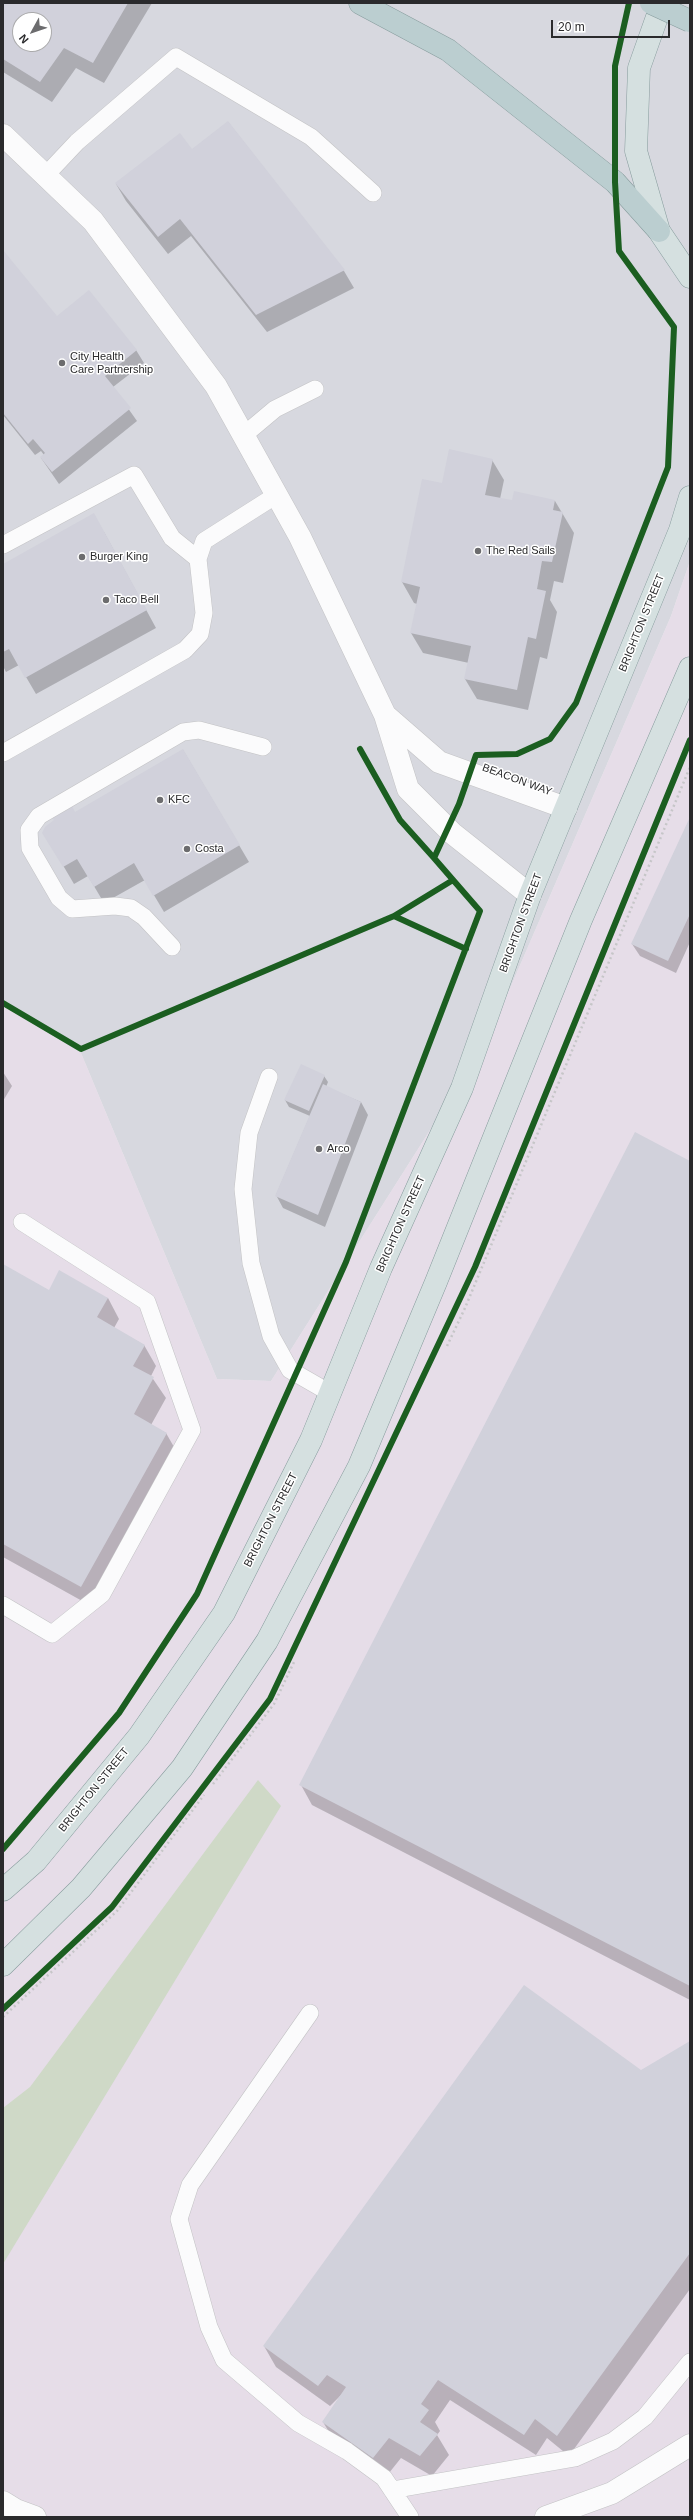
<!DOCTYPE html>
<style>
body{margin:0}
#map{position:relative;width:693px;height:2520px;overflow:hidden;background:#e6e6e9;font-family:Helvetica,sans-serif}
canvas{display:block}
.frame{position:absolute;inset:0;border:4px solid #2a2a2c;pointer-events:none}
.north{position:absolute;left:12px;top:12px;width:40px;height:40px;box-sizing:border-box;background:#fff;border:1px solid #aaaaab;border-radius:50%;rotate:230deg;font-size:11px;font-weight:700;line-height:16px;text-align:center;color:#2a2a2c}
.north::after{content:'';display:block;margin:auto;width:14px;height:18px;background:#6c6c6e;clip-path:polygon(50% 0,100% 100%,50% 72%,0 100%)}
.scale{position:absolute;left:551px;top:20px;width:119px;height:18px;box-sizing:border-box;border:2px solid #2a2a2c;border-top:0;padding-left:5px;font-size:12px;line-height:14px;white-space:nowrap;color:#2a2a2c;-webkit-text-stroke:3px #fff;paint-order:stroke}
</style>
<div id="map">
<canvas width="693" height="2520"></canvas>
<div class="frame"></div>
<div class="north">N</div>
<div class="scale">20 m</div>
</div>
<script>
const c = document.querySelector('canvas').getContext('2d');
c.lineJoin = 'round';
function fillPath(path, color) { c.fillStyle = color; c.fill(path, 'evenodd'); }
const poly = rows => new Path2D(rows.map(r => 'M' + r).join(''));
function trace(path, color, width, dash) { c.strokeStyle = color; c.lineWidth = width; c.lineCap = dash ? 'butt' : 'round'; c.setLineDash(dash || []); c.stroke(path); }
function drawText(font, color, halo, rows, align = 'center') {
  c.font = font + ' Helvetica,sans-serif'; c.lineWidth = 3; c.setLineDash([]); c.textBaseline = 'middle'; c.strokeStyle = halo; c.fillStyle = color; for (const [text, x, y, turn = 0] of rows) {
    c.save(); c.translate(x, y); c.rotate((+turn || 0) * Math.PI / 180); c.textAlign = isNaN(turn) ? turn : align; if (halo) c.strokeText(text, 0, 0); c.fillText(text, 0, 0); c.restore();
  }
}
fillPath(poly([
 [3,3,690,3,690,561,671,616,489,1037,271,1381,217,1379,81,1053,3,1006],
 [20,20,44,20,44,44,20,44]
]), '#d7d8df');
fillPath(poly([
 [690,561,690,2517,3,2517,3,1006,81,1053,217,1379,271,1381,489,1037,671,616]
]), '#e6dde8');
fillPath(poly([
 [258,1780,281,1806,3,2264,3,2108,30,2087]
]), '#cfd9c7');
fillPath(poly([
 [3,3,152,3,104,83,76,68,52,102,3,72],
 [20,20,44,20,44,44,20,44],
 [228,122,344,271,354,288,267,332,191,236,168,254,126,201,116,184,192,150],
 [3,251,56,318,136,350,144,363,113,387,137,421,59,484,41,458,44,455,41,451,35,455,3,415],
 [492,460,504,480,500,499,513,502,515,492,555,501,574,533,563,583,554,581,550,600,557,612,547,659,540,657,528,710,477,699,465,679,469,663,423,653,411,633,417,604,414,603,402,582,423,480,443,484],
 [104,532,156,628,36,694,19,665,6,672,3,666,3,565],
 [183,750,249,862,164,912,145,880,104,903,88,876,74,884,44,833],
 [690,819,690,942,676,973,640,956,632,944],
 [3,1072,12,1086,3,1101],
 [324,1076,328,1082,326,1087,361,1102,368,1115,325,1227,283,1208,276,1195,310,1116,289,1107,285,1100],
 [690,1162,690,2000,312,1805,301,1785],
 [3,1265,49,1291,108,1298,119,1319,114,1328,144,1345,156,1366,151,1376,166,1398,151,1425,166,1433,178,1454,93,1607,3,1557],
 [690,2042,690,2289,569,2456,547,2438,536,2455,450,2400,435,2422,440,2431,437,2435,449,2455,432,2476,401,2458,385,2478,335,2442,323,2422,342,2394,330,2406,276,2367,264,2346,641,2072]
]), '#0003');
fillPath(poly([
 [3,3,128,3,93,63,64,48,40,82,3,59],
 [20,20,44,20,44,44,20,44],
 [228,121,345,270,256,315,180,219,158,237,115,183,180,133,192,149],
 [3,250,57,316,89,290,137,350,105,376,131,408,52,472,40,457,45,453,33,439,28,444,3,413],
 [449,449,493,459,485,495,512,500,514,491,555,500,553,510,563,512,552,562,542,561,537,589,546,591,536,639,528,637,517,690,464,679,471,646,410,633,420,587,401,582,422,479,442,483],
 [94,513,147,610,25,678,9,649,3,652,3,564],
 [183,749,240,845,153,896,134,863,94,887,77,859,63,867,42,833,45,827,54,820,52,818,72,806,75,812],
 [690,817,690,914,668,961,631,944],
 [301,1064,325,1075,309,1111,284,1100],
 [323,1084,361,1102,318,1215,275,1196],
 [635,1132,690,1161,690,1986,299,1785],
 [3,1264,49,1290,59,1270,108,1298,97,1317,145,1345,133,1366,154,1377,134,1414,167,1433,81,1587,3,1544],
 [524,1985,641,2070,690,2041,690,2253,557,2436,535,2419,524,2435,438,2380,421,2404,429,2410,420,2422,438,2434,420,2456,389,2438,373,2458,322,2422,346,2387,327,2375,318,2386,263,2346]
]), '#d1d1db');
const lane = poly([
 [45,176,77,142,176,57,311,137,373,193],
 [244,435,275,409,315,389],
 [3,545,134,475,172,538,198,559],
 [3,753,185,650,200,634,204,613,198,559,204,541,278,494],
 [172,947,144,917,131,908,115,906,72,909,59,898,30,848,29,830,39,816,183,732,199,730,263,747],
 [269,1077,249,1133,243,1189,251,1263,271,1336,290,1370,330,1393],
 [3,1605,52,1634,102,1594,192,1430,147,1302,22,1222],
 [310,2013,190,2185,179,2219,209,2327,224,2360,298,2423,347,2451,384,2478,410,2517],
 [392,2490,575,2458,613,2441,645,2417,690,2362]
]);
const street = poly([
 [3,135,93,221,216,386,300,537,385,715,408,789,452,833,530,895],
 [385,715,439,762,566,808],
 [3,2502,16,2510,35,2517],
 [546,2517,612,2493,690,2445]
]);
const primary = poly([
 [662,3,639,68,636,151,659,231,690,277],
 [3,1890,36,1861,139,1736,224,1613,311,1440,381,1268,462,1088,530,895,680,530,690,497],
 [3,1965,81,1888,182,1768,267,1641,359,1466,436,1282,581,920,690,668]
]);
const highway = poly([
 [360,3,448,50,615,182,659,231]
]);
trace(lane, '#c3c3c5', 18);
trace(street, '#c3c3c5', 23);
trace(primary, '#879c9d', 23);
trace(highway, '#879c9d', 23);
trace(poly([
 [447,1346,465,1308,690,767],
 [213,1784,274,1704,294,1662],
 [3,2017,117,1911,204,1795]
]), '#c6c6c8', 2.5, [2, 3]);
trace(lane, '#fbfbfc', 17);
trace(street, '#fbfbfc', 22);
trace(primary, '#d5e0e0', 22);
trace(highway, '#bbced0', 22);
const highwayBridge = poly([
 [651,3,690,21]
]);
trace(highwayBridge, '#879c9d', 23, []);
trace(highwayBridge, '#bbced0', 22);
trace(poly([
 [360,749,400,820,434,858],
 [394,916,453,880],
 [3,1003,81,1049,394,916,466,949],
 [3,1849,119,1713,197,1594,346,1262,480,911,434,858,459,804,476,755,517,754,550,739,576,703,668,467,674,327,619,251,615,182,615,66,629,3],
 [3,2009,112,1907,270,1699,475,1267,690,740]
]), '#1b5e20', 6);
for (const [x, y, r, color] of [
 [62,363,4,"#6c6c6e"],
 [478,551,4,"#6c6c6e"],
 [82,557,4,"#6c6c6e"],
 [106,600,4,"#6c6c6e"],
 [160,800,4,"#6c6c6e"],
 [187,849,4,"#6c6c6e"],
 [319,1149,4,"#6c6c6e"]
]) { const dot = new Path2D(); dot.arc(x, y, r, 0, 2 * Math.PI); c.fillStyle = color; c.fill(dot); trace(dot, '#fff', 1.5); }
drawText('11px', '#2a2a2c', '#fff', [
 ["City Health",70,357],
 ["Care Partnership",70,370],
 ["The Red Sails",486,551],
 ["Burger King",90,557],
 ["Taco Bell",114,600],
 ["KFC",168,800],
 ["Costa",195,849],
 ["Arco",327,1149]
], 'left');
drawText('11px', '#2a2a2c', '#fff', [
 ["BRIGHTON STREET",642,623,-68],
 ["BEACON WAY",517,780,20],
 ["BRIGHTON STREET",521,923,-70],
 ["BRIGHTON STREET",401,1224,-66],
 ["BRIGHTON STREET",271,1520,-63],
 ["BRIGHTON STREET",94,1790,-51]
]);
</script>
